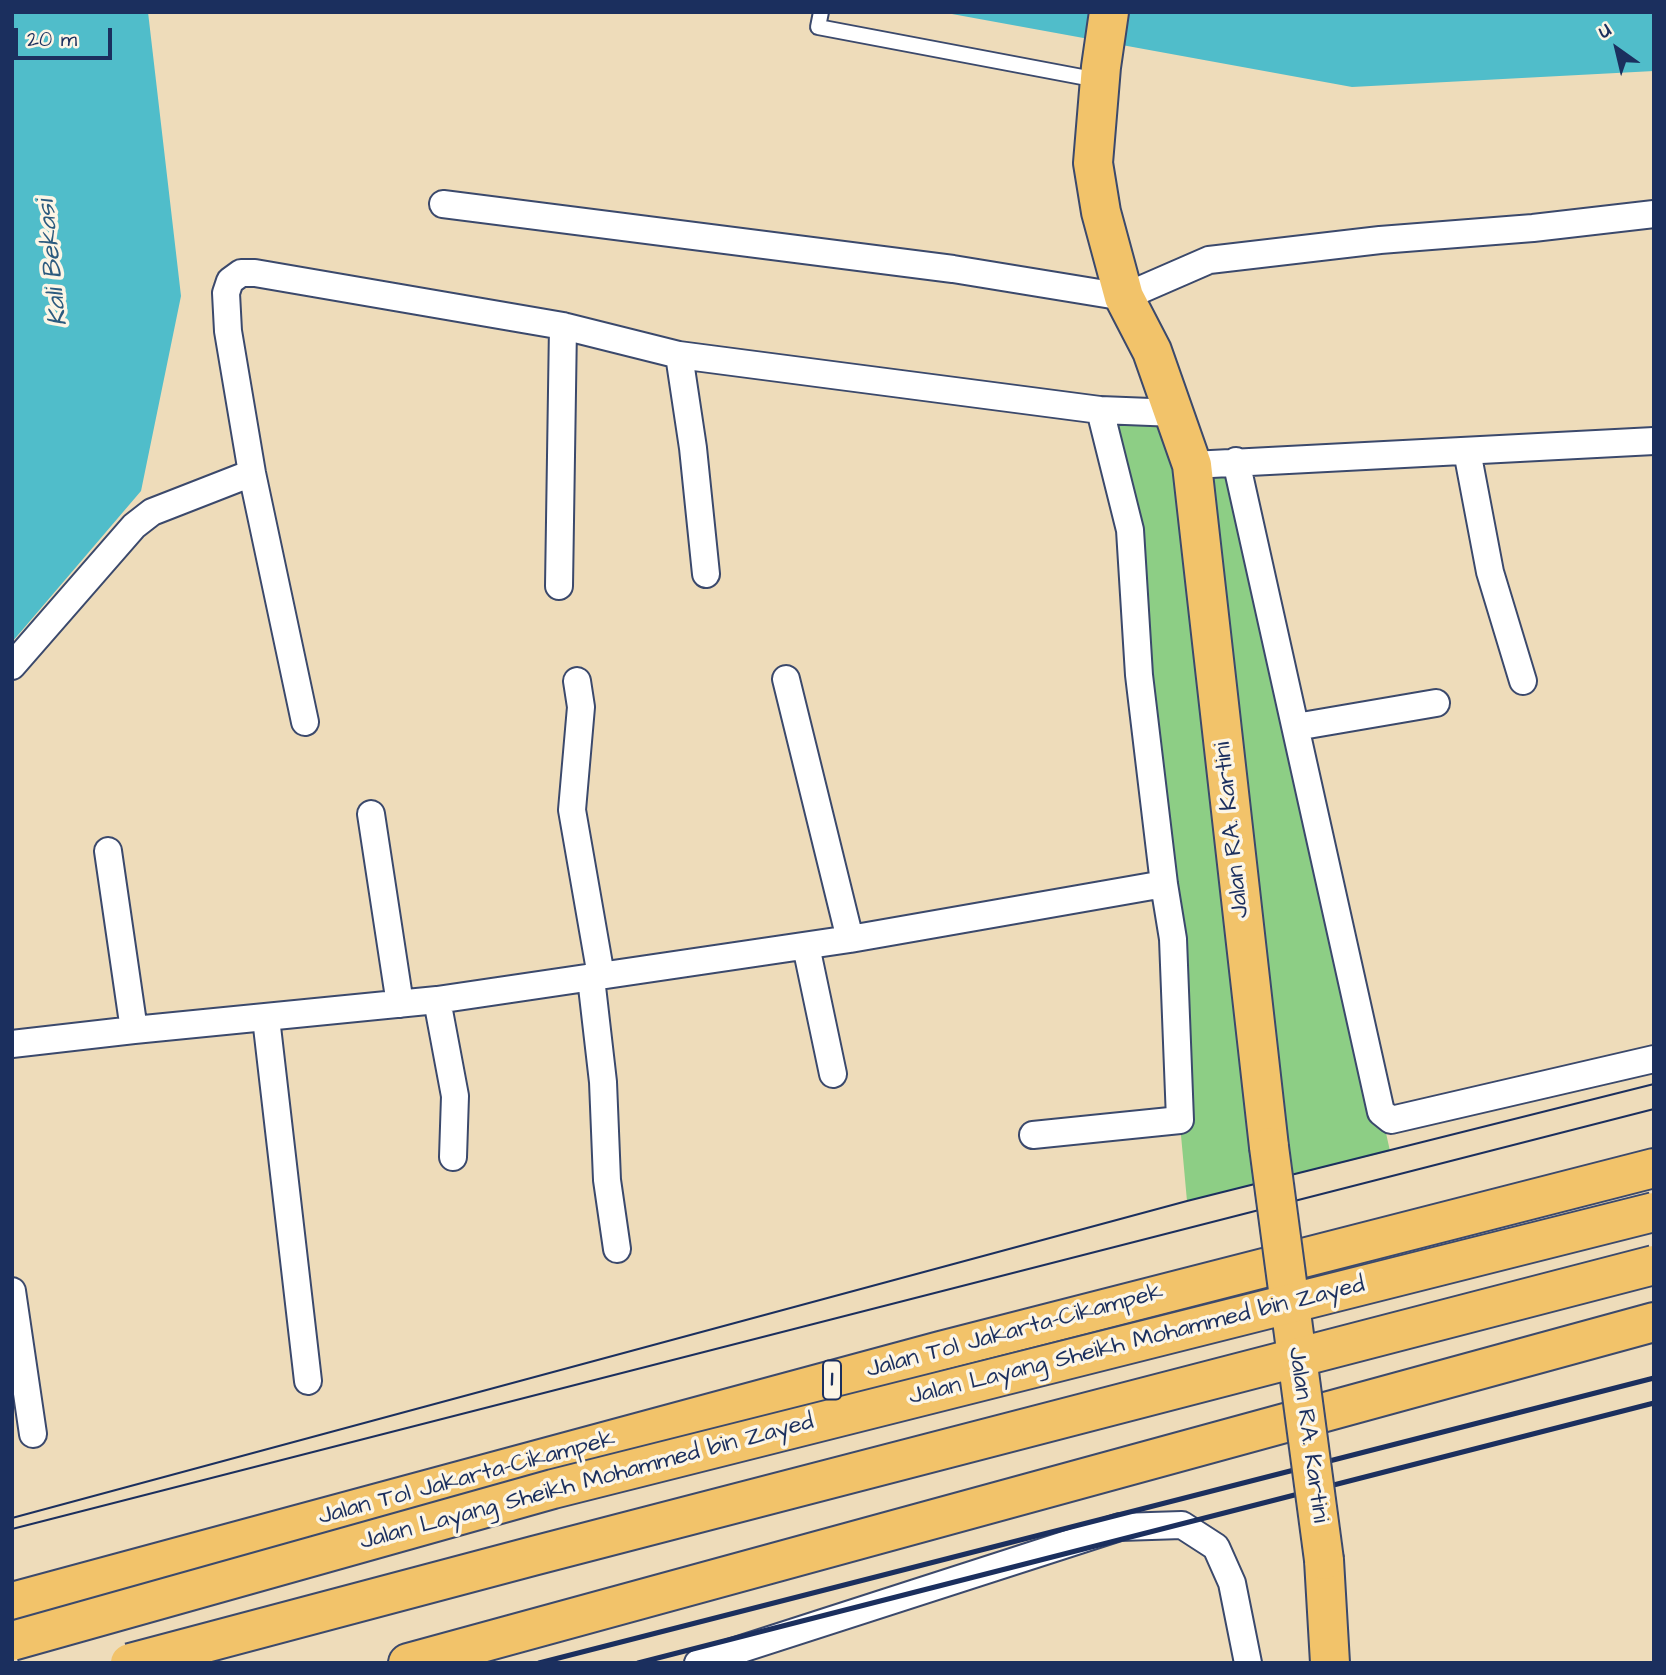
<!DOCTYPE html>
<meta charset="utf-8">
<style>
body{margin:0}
#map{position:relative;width:1666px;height:1675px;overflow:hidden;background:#eedcba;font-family:"Architects Daughter",sans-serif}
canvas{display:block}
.frame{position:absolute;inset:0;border:14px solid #1b2f5e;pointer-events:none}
.north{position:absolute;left:1582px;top:14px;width:70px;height:70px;-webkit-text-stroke:5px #fcf5e5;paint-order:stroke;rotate:326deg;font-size:19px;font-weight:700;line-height:28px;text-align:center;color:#1b2f5e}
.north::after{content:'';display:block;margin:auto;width:24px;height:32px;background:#1b2f5e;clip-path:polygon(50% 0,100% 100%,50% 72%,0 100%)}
.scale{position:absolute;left:14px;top:28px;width:98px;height:32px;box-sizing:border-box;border:4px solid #1b2f5e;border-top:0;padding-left:9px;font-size:21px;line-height:24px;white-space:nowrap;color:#1b2f5e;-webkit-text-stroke:5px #fcf5e5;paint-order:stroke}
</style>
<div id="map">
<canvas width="1666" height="1675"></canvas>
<div class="frame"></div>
<div class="north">U</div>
<div class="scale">20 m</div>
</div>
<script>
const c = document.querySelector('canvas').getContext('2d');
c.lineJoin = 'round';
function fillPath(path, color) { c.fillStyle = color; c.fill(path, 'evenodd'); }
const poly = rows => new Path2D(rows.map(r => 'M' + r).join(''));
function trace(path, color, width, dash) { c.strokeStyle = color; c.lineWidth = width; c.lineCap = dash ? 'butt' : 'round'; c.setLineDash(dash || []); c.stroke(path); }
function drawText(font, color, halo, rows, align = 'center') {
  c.font = font + ' "Architects Daughter",sans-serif'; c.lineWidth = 7; c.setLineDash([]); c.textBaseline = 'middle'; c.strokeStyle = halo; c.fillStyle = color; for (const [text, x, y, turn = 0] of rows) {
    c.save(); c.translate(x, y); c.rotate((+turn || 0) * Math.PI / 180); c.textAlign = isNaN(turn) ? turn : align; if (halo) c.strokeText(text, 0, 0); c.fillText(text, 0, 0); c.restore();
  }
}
fillPath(poly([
 [1100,410,1176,413,1192,465,1236,461,1390,1151,1187,1201,1138,663]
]), '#8dce85');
fillPath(poly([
 [12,12,148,12,181,296,141,491,12,642],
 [941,12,1654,12,1654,71,1352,87]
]), '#50bdca');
const service = poly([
 [821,12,818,27,1098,80]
]);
const minor = poly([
 [443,204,953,269,1124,297,1209,260,1380,240,1533,228,1654,214],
 [679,355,693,448,706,574],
 [1467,451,1490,572,1523,681],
 [1236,461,1381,1112,1391,1120,1654,1059],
 [1192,465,1654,441],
 [559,586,563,326],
 [12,666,134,526,152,512,252,473],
 [786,679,850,939],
 [577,681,581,707,572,810,601,976],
 [305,722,252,473,228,331,226,293,230,281,241,273,255,273,563,326,679,355,1100,410,1176,413],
 [1296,727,1436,703],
 [371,814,400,1004],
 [108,851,134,1030],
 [806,946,833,1074],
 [591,978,603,1082,607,1180,617,1249],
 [437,1000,455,1096,453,1157],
 [266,1018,308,1381],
 [12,1044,134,1030,437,1000,850,939,1164,884],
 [1033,1135,1180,1120,1173,939,1164,884,1139,675,1130,530,1100,410],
 [12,1291,33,1434],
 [698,1663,1120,1527,1182,1525,1216,1547,1232,1583,1248,1663]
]);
const primary = poly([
 [1109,12,1101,67,1093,163,1101,212,1124,297,1152,351,1192,465,1269,1147],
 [1324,1560,1330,1663]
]);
const motorway = poly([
 [12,1602,940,1351,1654,1168],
 [408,1663,1654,1322]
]);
trace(service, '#3b496c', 18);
trace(minor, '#3b496c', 30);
trace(primary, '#3b496c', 42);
trace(motorway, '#3b496c', 42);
trace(service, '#fff', 14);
trace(minor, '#fff', 26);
trace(primary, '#f2c36a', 38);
trace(motorway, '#f2c36a', 38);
trace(poly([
 [12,1518,1187,1201,1654,1084],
 [12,1529,1654,1109]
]), '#1b2f5e', 2);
trace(poly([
 [539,1663,1654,1378],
 [638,1663,1654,1403]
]), '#1b2f5e', 5);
const primaryBridge = poly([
 [1269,1147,1324,1560]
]);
const motorwayBridge = poly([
 [12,1641,553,1489,1654,1212],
 [130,1663,533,1556,1654,1265]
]);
trace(primaryBridge, '#3b496c', 42, []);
trace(motorwayBridge, '#3b496c', 42, []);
trace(primaryBridge, '#f2c36a', 38);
trace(motorwayBridge, '#f2c36a', 38);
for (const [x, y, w] of [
 [832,1380,18]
]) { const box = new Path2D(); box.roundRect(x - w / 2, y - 19.5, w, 39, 5); c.fillStyle = '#fcf5e5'; c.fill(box); trace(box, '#1b2f5e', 2); }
drawText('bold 23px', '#1b2f5e', null, [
 ["1",832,1380]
]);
drawText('24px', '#1b2f5e', '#fcf5e5', [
 ["Jalan RA. Kartini",1233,830,-96],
 ["Jalan Tol Jakarta–Cikampek",1015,1332,-15],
 ["Jalan Layang Sheikh Mohammed bin Zayed",1137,1342,-14],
 ["Jalan RA. Kartini",1307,1435,82],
 ["Jalan Tol Jakarta–Cikampek",467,1479,-15],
 ["Jalan Layang Sheikh Mohammed bin Zayed",587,1483,-15]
]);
drawText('italic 26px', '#2b5a7e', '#fcf5e5', [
 ["Kali Bekasi",54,263,-96]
]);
</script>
